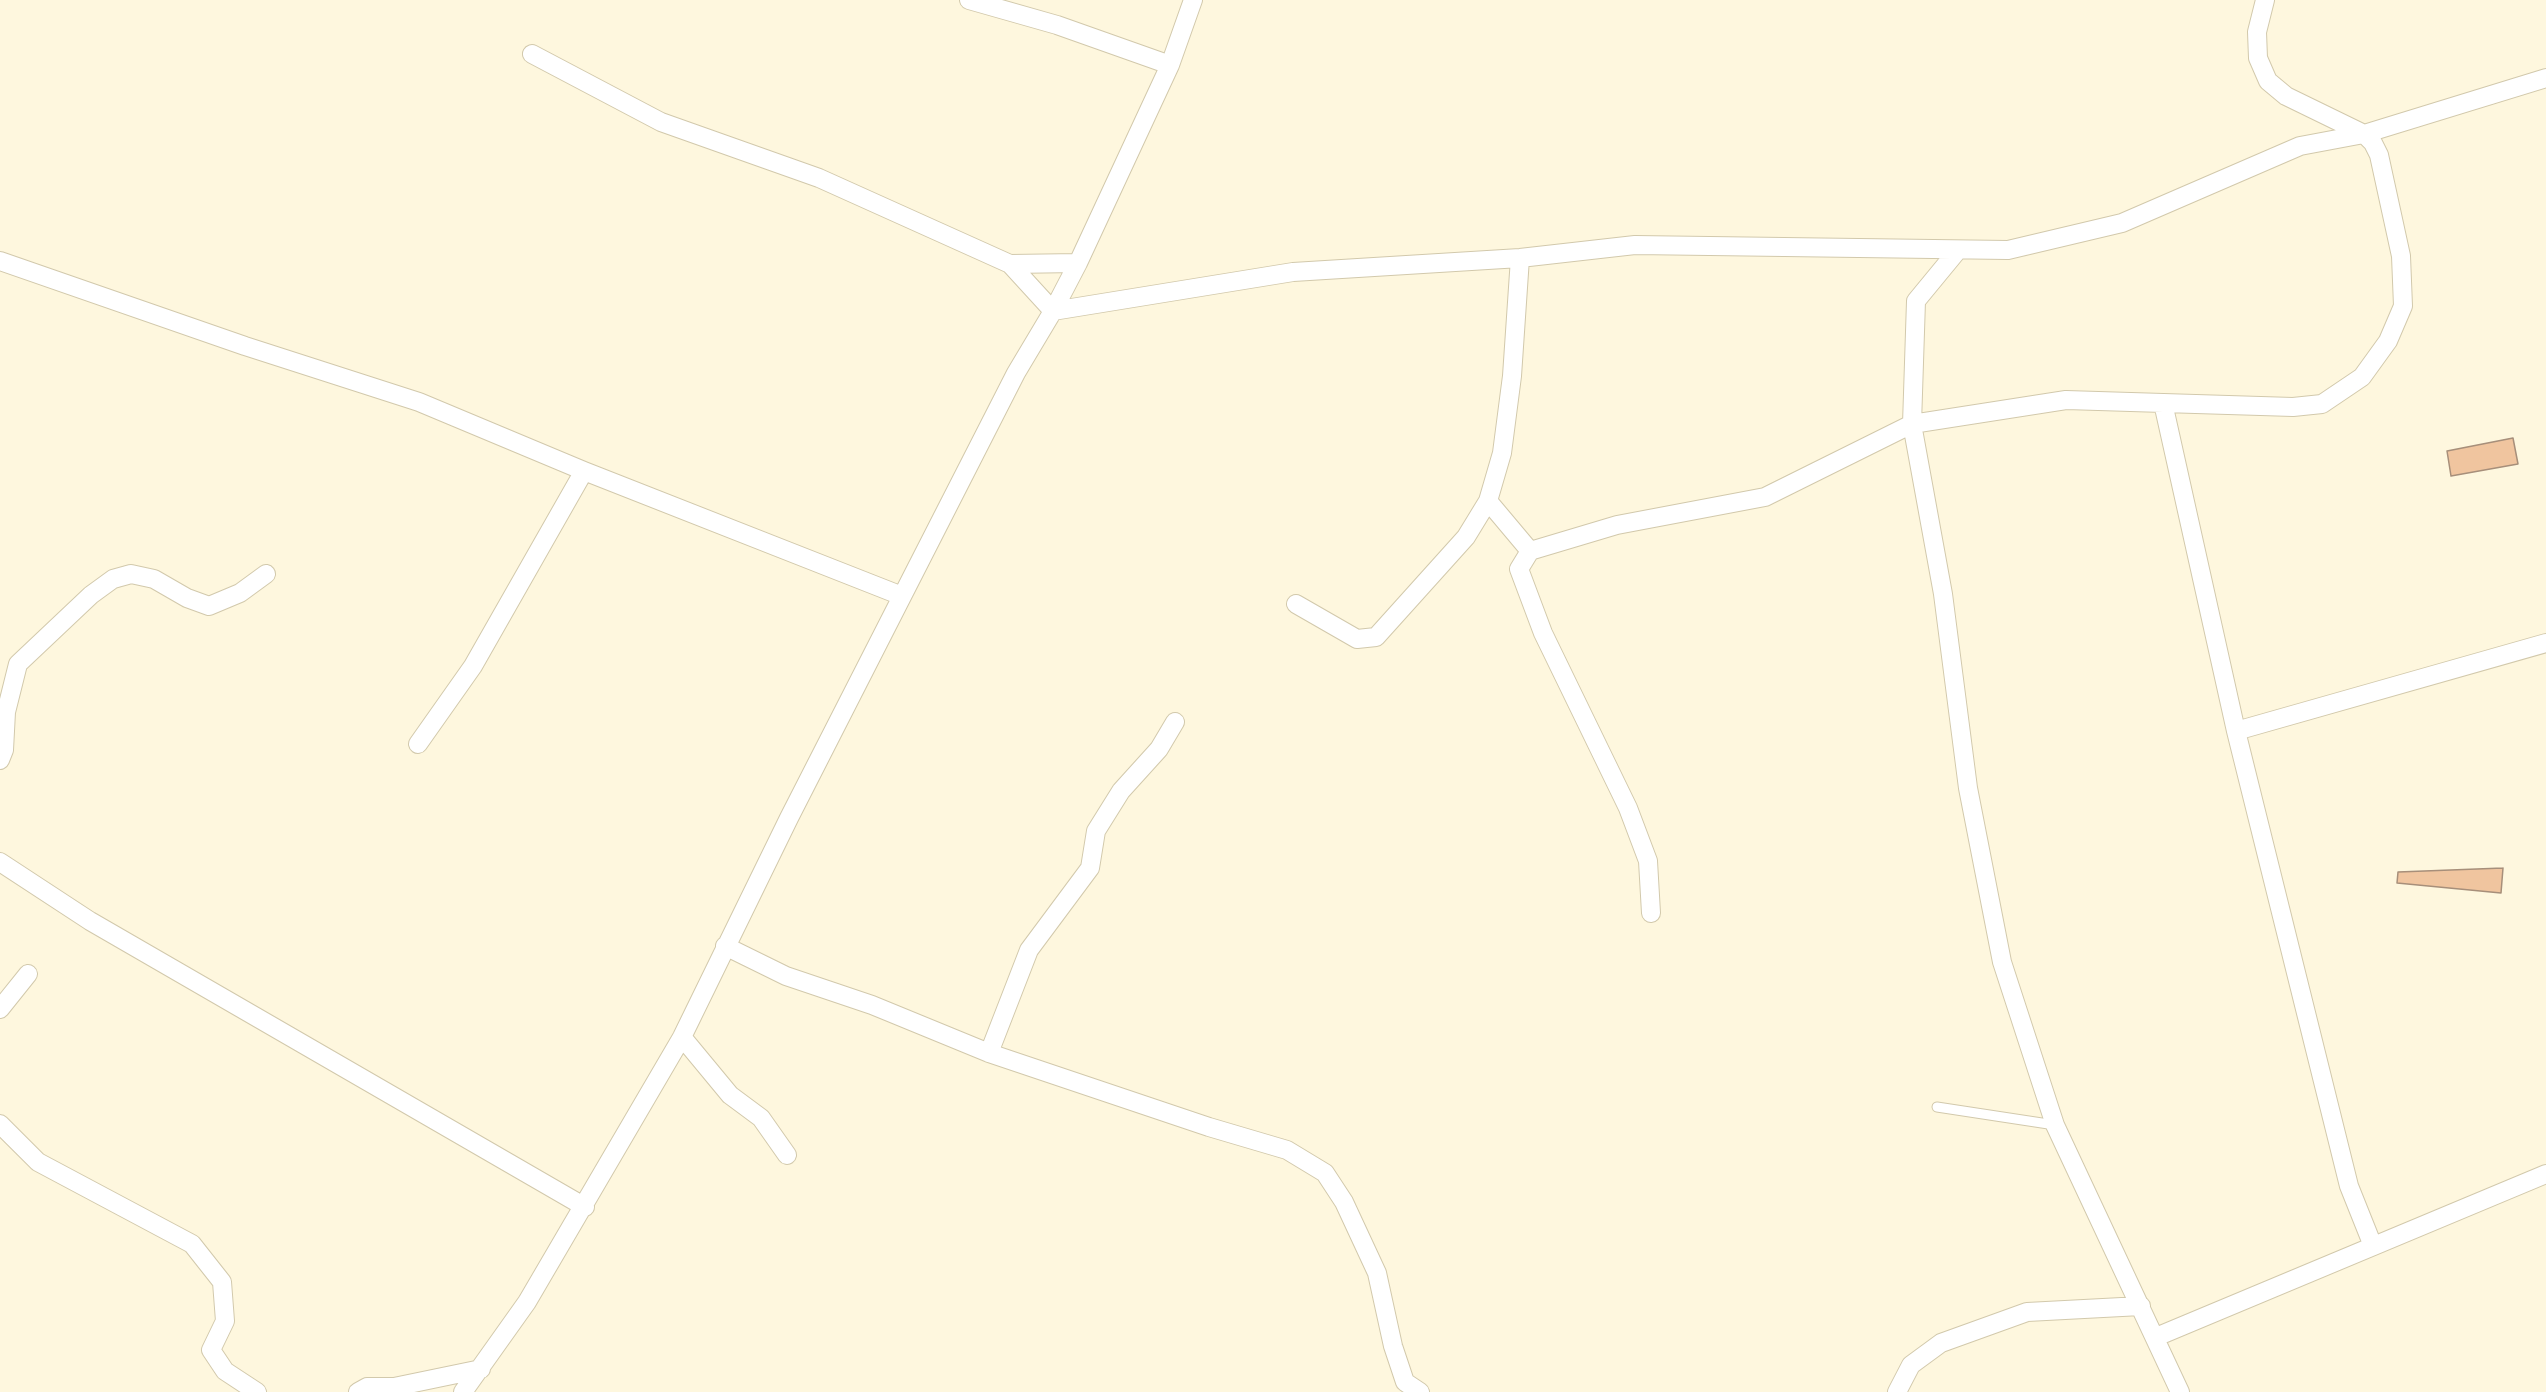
<!DOCTYPE html>
<style>
body{margin:0}
canvas{display:block;background:#fef7de}
</style>
<canvas width="2546" height="1392"></canvas>
<script>
const c = document.querySelector('canvas').getContext('2d');
c.lineJoin = 'round';
function fillPath(path, color) { c.fillStyle = color; c.fill(path, 'evenodd'); }
const poly = rows => new Path2D(rows.map(r => 'M' + r).join(''));
function trace(path, color, width, dash) { c.strokeStyle = color; c.lineWidth = width; c.lineCap = dash ? 'butt' : 'round'; c.setLineDash(dash || []); c.stroke(path); }
const building = poly([
 [2513,438,2518,464,2451,476,2447,451,2513,438],
 [2503,868,2501,893,2397,883,2398,872,2503,868]
]);
fillPath(building, '#f0c59f');
trace(building, '#a78f7a', 1.5);
const lane = poly([
 [1937,1107,2055,1125]
]);
const street = poly([
 [969,0,1057,25,1170,65],
 [532,54,661,122,819,178,1010,264,1078,263],
 [1958,250,1916,301,1912,424,1943,594,1968,788,2002,962,2055,1125,2180,1392],
 [0,261,245,346,419,402,584,471,902,596],
 [1010,264,1053,311,1293,272,1520,258,1635,245,2008,250,2122,223,2300,146,2364,134,2546,78],
 [2163,403,2236,731,2546,643],
 [1488,501,1530,551],
 [1296,604,1357,639,1376,637,1466,537,1488,501,1502,453,1512,376,1520,258],
 [2236,731,2349,1186,2373,1246],
 [418,744,473,666,584,471],
 [0,760,4,750,6,712,18,664,91,595,113,579,131,574,154,579,187,598,209,606,240,593,266,574],
 [0,862,90,921,585,1207],
 [1651,913,1648,861,1628,808,1543,633,1519,569,1530,551,1617,525,1765,497,1912,424,2066,400,2293,407,2322,404,2362,377,2388,341,2403,306,2401,256,2379,155,2373,143,2364,134,2286,96,2268,81,2258,58,2257,32,2265,0],
 [725,946,786,976,872,1005,989,1053,1209,1127,1287,1150,1325,1173,1344,1202,1377,1273,1393,1346,1405,1382,1420,1392],
 [0,1009,28,974],
 [682,1037,730,1095,761,1118,787,1155],
 [989,1053,1029,950,1090,868,1096,831,1121,791,1159,749,1175,722],
 [0,1124,38,1162,192,1244,222,1282,225,1321,211,1350,225,1371,257,1392],
 [2156,1337,2546,1174],
 [358,1392,367,1387,394,1387,481,1369],
 [463,1392,527,1302,682,1037,789,818,1016,373,1053,311,1078,263,1170,65,1193,0],
 [1897,1392,1911,1365,1941,1343,2027,1312,2141,1306]
]);
trace(lane, '#d2c9ac', 11);
trace(street, '#d2c9ac', 20);
trace(lane, '#fff', 9);
trace(street, '#fff', 18);
</script>
